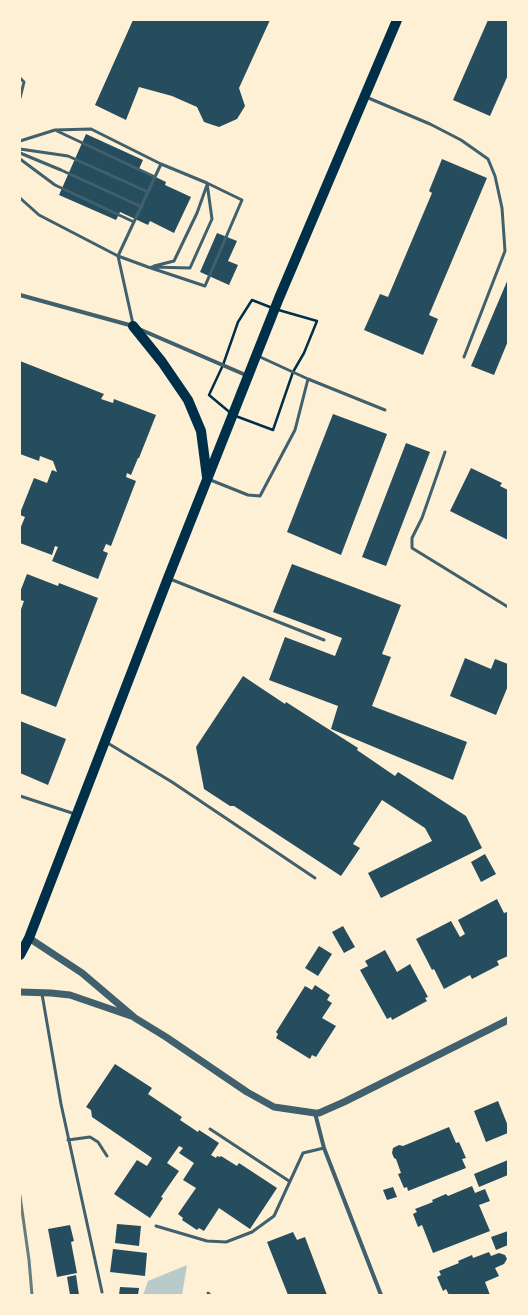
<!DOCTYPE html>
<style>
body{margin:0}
#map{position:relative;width:528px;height:1315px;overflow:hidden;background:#fdf0d5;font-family:"Fira Sans Condensed",sans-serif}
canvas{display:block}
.frame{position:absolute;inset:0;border:21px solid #fdf0d5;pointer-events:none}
</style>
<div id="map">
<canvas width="528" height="1315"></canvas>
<div class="frame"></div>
</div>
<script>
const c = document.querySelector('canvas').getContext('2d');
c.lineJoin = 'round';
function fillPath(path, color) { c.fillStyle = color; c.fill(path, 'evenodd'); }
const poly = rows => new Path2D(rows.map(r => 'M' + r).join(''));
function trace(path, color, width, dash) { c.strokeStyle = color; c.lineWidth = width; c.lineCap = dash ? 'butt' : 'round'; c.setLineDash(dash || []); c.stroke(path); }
fillPath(poly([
 [187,1265,182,1295,143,1295,148,1281]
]), '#b9caca');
fillPath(poly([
 [133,20,270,20,239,88,245,106,237,119,219,127,204,122,197,107,172,96,139,87,126,120,95,105],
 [488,20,508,20,508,75,490,116,453,100],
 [86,134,143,160,139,169,166,182,165,185,191,197,174,233,150,221,148,225,120,212,116,220,59,195],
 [442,159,487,178,429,315,438,319,423,355,364,330,380,294,388,297,432,193,429,191],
 [217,233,237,241,228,261,238,265,229,285,200,272],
 [508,279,508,341,494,375,471,366],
 [20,361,104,394,101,399,113,403,114,399,156,415,139,458,138,458,131,475,127,473,126,477,136,481,111,546,106,544,103,551,108,553,98,579,52,561,58,547,55,546,52,555,20,543,20,529,25,517,20,515,20,513,34,478,47,483,52,470,57,472,53,461,40,456,39,461,20,454],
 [333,414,387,434,341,555,287,532],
 [406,443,430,452,386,566,362,557],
 [471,468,502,483,500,486,508,490,508,540,450,511],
 [292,564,401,605,382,654,391,657,372,706,467,742,453,780,331,729,338,706,269,680,285,637,335,656,342,638,273,612],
 [27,574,58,586,59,583,98,598,56,707,20,693,20,612,24,601,20,600,20,592],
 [465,658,491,669,495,659,508,664,508,686,496,715,450,696],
 [243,676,285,704,286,702,358,748,357,750,395,776,398,772,466,816,482,848,381,898,368,873,432,841,425,828,382,800,353,844,360,848,341,876,234,806,230,806,204,789,196,747],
 [20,721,66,739,48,785,20,773],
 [485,854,496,874,481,882,471,862],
 [497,899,504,913,507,912,508,914,508,956,497,961,499,965,472,979,470,975,444,989,434,969,432,970,416,939,451,921,460,937,465,934,458,920],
 [343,926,355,947,344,953,332,932],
 [319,946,332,954,318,976,305,968],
 [385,950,397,972,410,964,428,997,425,998,427,1001,392,1020,391,1017,387,1019,360,970,368,966,365,961],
 [315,985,330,995,327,1000,332,1003,322,1018,336,1026,316,1057,312,1055,310,1059,276,1038,278,1034,276,1032,305,986,312,990],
 [115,1064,152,1088,148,1094,182,1117,180,1120,198,1132,199,1130,219,1143,211,1155,216,1158,217,1156,220,1157,221,1156,237,1166,239,1163,277,1188,250,1229,219,1208,204,1231,199,1228,197,1230,182,1220,183,1218,178,1214,196,1188,183,1180,194,1163,179,1153,183,1148,179,1146,167,1163,179,1171,161,1197,163,1198,150,1218,114,1194,137,1160,147,1166,152,1158,92,1117,91,1110,86,1107],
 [498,1101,508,1126,508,1133,486,1142,474,1111],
 [449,1127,456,1143,459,1142,466,1158,462,1159,466,1168,408,1191,407,1187,404,1188,398,1174,401,1173,396,1159,394,1158,392,1153,393,1148,399,1145,403,1146],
 [508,1160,508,1175,479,1187,474,1174],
 [472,1186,475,1193,485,1189,490,1201,479,1205,490,1231,433,1253,422,1225,418,1227,413,1214,417,1212,415,1209,433,1202,432,1200,446,1194,448,1196],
 [393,1187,397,1197,387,1200,383,1190],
 [117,1224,141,1226,139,1246,115,1243],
 [70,1225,74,1241,71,1242,77,1273,57,1277,48,1229],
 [508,1231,508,1245,496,1250,491,1237],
 [293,1232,297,1240,305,1237,327,1295,288,1295,267,1242],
 [113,1249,147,1253,145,1276,110,1272],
 [489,1252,491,1256,499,1253,505,1255,507,1259,504,1264,495,1268,499,1276,485,1282,490,1295,449,1295,446,1289,443,1291,437,1277,441,1275,439,1271,459,1263,458,1261,472,1255,473,1258],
 [76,1275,79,1295,70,1295,67,1277],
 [120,1287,139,1288,138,1295,119,1295]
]), '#264d5e');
trace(poly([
 [252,300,275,309,317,321,304,353,293,372,273,430,233,415,209,395,223,365,238,322,252,300]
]), '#003049', 2.5);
trace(poly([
 [20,78,24,82,20,98],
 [366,97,430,124,461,140,488,159,495,176,502,208,505,251,464,357],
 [57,131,155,177],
 [20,141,55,130,91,129,161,164,207,183,242,200,205,286,148,267,118,256,39,215,20,198],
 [20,149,68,156,148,192],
 [20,153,61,170,142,207],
 [20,159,55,185,134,222],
 [154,266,174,261,197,213,207,185],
 [152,267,190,268,212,219,207,183],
 [133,324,118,256,161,164],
 [308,379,385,410],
 [445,452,422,518,412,538,412,548,508,607],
 [208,479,248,495,260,496,295,430,308,379,258,356],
 [170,579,324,640],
 [106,742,172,782,315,878],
 [20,796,75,814],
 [42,994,61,1104,102,1292],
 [210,1129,289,1181],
 [68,1140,90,1137,98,1142,107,1156],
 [156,1226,207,1241,226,1242,252,1232,274,1216,303,1153,324,1148],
 [208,1293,210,1295]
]), '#3f606c', 3);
trace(poly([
 [20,295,133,326],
 [139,329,248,376],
 [315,1113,324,1148,381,1295]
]), '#3f606c', 4);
trace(poly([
 [29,938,82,973,135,1018,166,1037,247,1092,274,1107,315,1113,319,1113,344,1102,508,1020],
 [20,992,51,993,70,995,131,1016]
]), '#3f606c', 7);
trace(poly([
 [133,326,162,362,188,400,201,431,207,477],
 [20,955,29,938,168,578,279,298,397,20]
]), '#003049', 10);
trace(poly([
 [20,1196,29,1260,32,1295]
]), '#657d81', 3);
</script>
